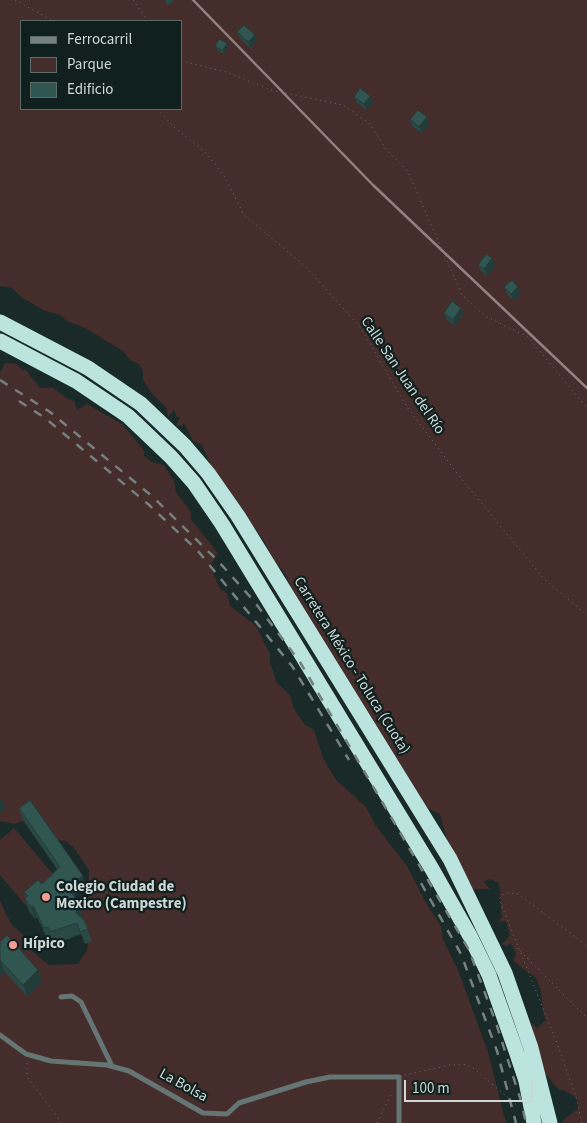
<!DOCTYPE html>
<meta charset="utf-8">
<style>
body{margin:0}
#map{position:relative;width:587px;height:1123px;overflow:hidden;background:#1a2a28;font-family:"Source Sans 3",sans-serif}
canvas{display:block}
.legend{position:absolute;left:20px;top:20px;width:162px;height:90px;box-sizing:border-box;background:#10201e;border:1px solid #5c6a68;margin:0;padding:6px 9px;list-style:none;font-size:15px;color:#cdd8d6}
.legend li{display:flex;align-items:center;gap:10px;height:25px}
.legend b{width:25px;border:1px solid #5c6a68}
.scale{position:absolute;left:404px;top:1080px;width:129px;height:22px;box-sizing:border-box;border:2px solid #cdd8d6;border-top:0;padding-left:6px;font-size:15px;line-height:18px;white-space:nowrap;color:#cdd8d6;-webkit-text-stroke:4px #10201e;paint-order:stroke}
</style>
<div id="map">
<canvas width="587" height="1123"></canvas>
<ul class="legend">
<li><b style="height:6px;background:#74817f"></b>Ferrocarril</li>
<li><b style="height:14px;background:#442d2b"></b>Parque</li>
<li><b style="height:14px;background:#315551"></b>Edificio</li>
</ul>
<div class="scale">100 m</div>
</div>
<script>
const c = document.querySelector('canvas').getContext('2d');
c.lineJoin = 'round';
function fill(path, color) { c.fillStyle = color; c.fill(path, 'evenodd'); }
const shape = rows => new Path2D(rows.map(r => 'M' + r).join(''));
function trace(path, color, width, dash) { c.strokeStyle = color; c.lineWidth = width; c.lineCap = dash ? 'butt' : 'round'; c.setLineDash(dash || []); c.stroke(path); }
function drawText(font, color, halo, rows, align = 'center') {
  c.font = font + ' "Source Sans 3",sans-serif'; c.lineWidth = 4.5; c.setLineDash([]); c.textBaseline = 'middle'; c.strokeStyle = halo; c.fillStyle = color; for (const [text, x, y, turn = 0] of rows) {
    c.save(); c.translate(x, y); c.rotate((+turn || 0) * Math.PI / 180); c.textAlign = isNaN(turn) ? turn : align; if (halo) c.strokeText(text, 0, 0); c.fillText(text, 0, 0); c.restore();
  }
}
const green = shape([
 [0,0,587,0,587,1123,563,1123,563,1120,578,1109,577,1098,563,1090,559,1090,542,1070,532,1027,532,1023,537,1028,546,1020,543,1011,541,991,536,978,513,961,516,954,511,943,506,946,502,944,510,935,506,921,498,922,502,918,499,883,490,879,484,882,490,889,469,889,451,864,447,840,440,814,425,807,359,716,350,712,283,570,274,563,264,541,253,526,238,512,216,477,202,445,193,441,184,423,182,426,176,426,180,417,177,417,174,410,168,417,166,407,152,394,143,380,143,371,139,364,130,360,123,351,85,328,69,322,60,315,43,310,21,297,12,288,0,286],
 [21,21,181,21,181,109,21,109],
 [5,363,17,364,22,370,26,370,40,388,53,388,68,399,74,401,77,410,87,404,122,424,144,450,144,456,152,462,164,465,174,481,176,492,191,512,191,519,218,553,210,566,220,589,227,593,230,606,256,626,270,654,270,663,277,683,290,695,294,709,304,724,314,730,323,758,336,780,366,807,376,826,407,866,427,905,441,926,443,939,458,970,488,1052,506,1123,0,1123,0,901,11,924,28,939,32,951,49,965,78,964,87,951,89,932,81,925,77,911,88,890,89,870,74,848,66,841,41,839,33,825,23,821,14,824,0,821,0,373],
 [14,828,58,880,26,906,0,875,0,840]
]);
const stream = shape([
 [193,0,373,185,587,388]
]);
const path = shape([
 [15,0,53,21],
 [133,0,148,21],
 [181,61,226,72,271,90,343,105,369,123,386,149,408,172,462,295,485,316,528,337,587,408],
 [157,109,174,127,207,154,224,176,244,215,306,267,360,327,407,407,460,477,545,580,587,615],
 [517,948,587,1018],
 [27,1063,27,1077,62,1123],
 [405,1075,451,1065,463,1064,473,1068,518,1106],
 [377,1123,392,1093],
 [582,1123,576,1097,557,1043,499,899,505,893,518,894,587,946]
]);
const service = shape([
 [61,997,72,996,81,1002,112,1066],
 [0,1035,26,1054,51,1061,107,1065,129,1071,203,1113,227,1114,239,1103,306,1082,330,1077,399,1077,399,1123]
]);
const motorway = shape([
 [0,322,88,368,141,404,185,446,208,473,238,516,450,859,505,973,531,1048,550,1123],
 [0,341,76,381,128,416,171,457,194,483,222,524,432,869,470,936,489,975,516,1051,526,1081,534,1123]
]);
const rail = shape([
 [0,380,50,412,153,497,219,562,253,600,300,662,469,950,496,1023,521,1101,526,1123],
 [19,401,45,418,148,504,198,551,292,666,349,760],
 [421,883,461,954,497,1051,516,1123]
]);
const wall = shape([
 [165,0,173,0,173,2,167,5],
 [237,32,257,41,250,48,240,38],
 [227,43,228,46,224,54,217,50,215,47],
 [354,97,373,102,367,110,357,103],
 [410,119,429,124,422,133,412,126],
 [478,265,495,265,487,276,481,271],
 [504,287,521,293,513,300,507,294],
 [461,308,463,314,455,326,446,319,444,313],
 [19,808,87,887,74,896,82,914,81,917,84,920,92,941,85,944,81,934,55,944,53,939,48,940,37,917,35,919,29,911,25,899,26,898,24,892,42,884,57,869,23,820],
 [0,942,38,970,42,982,27,996,5,972,0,976]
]);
const shadedWall = shape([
 [255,35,257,41,250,48,248,42],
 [227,43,228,46,224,54,223,50],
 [370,96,373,102,367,110,364,104],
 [427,117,429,124,422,133,419,127],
 [492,258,495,265,487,276,484,269],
 [518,287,521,293,513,300,511,294],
 [461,308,463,314,455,326,453,320],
 [2,798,5,808,0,813,0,800],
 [83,876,87,887,71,899,66,887],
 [77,903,82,914,81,925,76,913],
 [33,906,37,917,35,919,31,907],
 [0,960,5,972,0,976],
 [38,970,42,982,27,996,23,985]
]);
const building = shape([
 [244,25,255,35,248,42,237,32,244,25],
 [219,39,227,43,223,50,215,47,219,39],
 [360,88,370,96,364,104,354,97,360,88],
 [418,110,427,117,419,127,410,119,418,110],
 [486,254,492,258,484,269,478,265,486,254],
 [512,280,518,287,511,294,504,287,512,280],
 [452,301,461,308,453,320,444,313,452,301],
 [30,800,83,876,66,887,75,897,77,903,76,913,84,920,88,929,80,932,77,923,50,932,48,927,44,928,33,906,31,907,25,899,28,896,24,892,38,880,42,884,60,867,19,808,30,800],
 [7,935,38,970,23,985,0,960,0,942,7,935]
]);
const markers = [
 [46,897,5,"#f59c95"],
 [13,945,5,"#f59c95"]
];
const streetNames = [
 ["Calle San Juan del Río",402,376,56],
 ["Carretera México - Toluca (Cuota)",351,666,58],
 ["La Bolsa",183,1086,29]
];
const poiNames = [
 ["Colegio Ciudad de",56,888],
 ["Mexico (Campestre)",56,905],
 ["Hípico",23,945]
];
fill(green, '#442d2b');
trace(stream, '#94807e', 2.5);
trace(path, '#657371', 1, [1, 4]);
trace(service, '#657573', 5);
trace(motorway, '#bce4df', 15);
trace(rail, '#74817f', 2.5, [9, 9]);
fill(wall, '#2a4946');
fill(shadedWall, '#223c39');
fill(building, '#315551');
trace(building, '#223c39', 1);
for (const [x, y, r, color] of markers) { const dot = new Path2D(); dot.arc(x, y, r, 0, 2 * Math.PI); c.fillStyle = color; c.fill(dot); trace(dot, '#10201e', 2); }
drawText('15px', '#cdd8d6', '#10201e', streetNames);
drawText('bold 15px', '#cdd8d6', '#10201e', poiNames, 'left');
</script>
